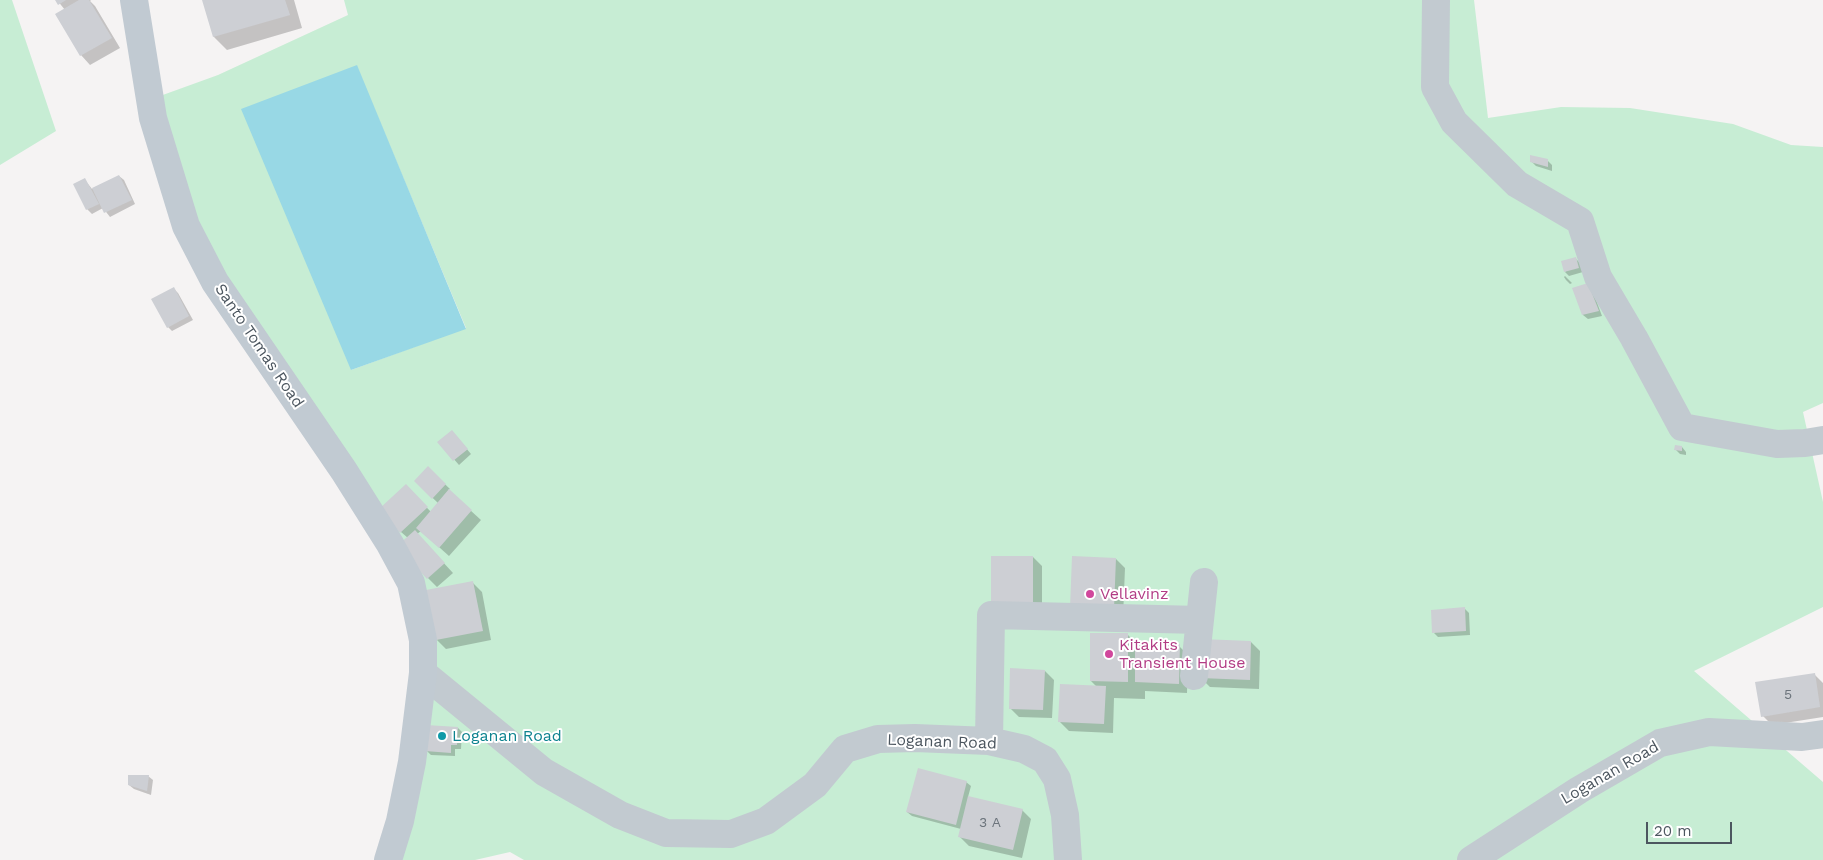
<!DOCTYPE html>
<style>
body{margin:0}
#map{position:relative;width:1823px;height:860px;overflow:hidden;background:#f5f3f3;font-family:"Work Sans",sans-serif}
canvas{display:block}
.scale{position:absolute;left:1646px;top:822px;width:86px;height:22px;box-sizing:border-box;border:2px solid #4c565f;border-top:0;padding-left:6px;font-size:15px;line-height:18px;white-space:nowrap;color:#4c565f;-webkit-text-stroke:4px #fff;paint-order:stroke}
</style>
<div id="map">
<canvas width="1823" height="860"></canvas>
<div class="scale">20 m</div>
</div>
<script>
const c = document.querySelector('canvas').getContext('2d');
c.lineJoin = 'round';
function fill(path, color) { c.fillStyle = color; c.fill(path, 'evenodd'); }
const shape = rows => new Path2D(rows.map(r => 'M' + r).join(''));
function trace(path, color, width, dash) { c.strokeStyle = color; c.lineWidth = width; c.lineCap = dash ? 'butt' : 'round'; c.setLineDash(dash || []); c.stroke(path); }
function drawText(font, color, halo, rows, align = 'center') {
  c.font = font + ' "Work Sans",sans-serif'; c.lineWidth = 4; c.setLineDash([]); c.textBaseline = 'middle'; c.strokeStyle = halo; c.fillStyle = color; for (const [text, x, y, turn = 0] of rows) {
    c.save(); c.translate(x, y); c.rotate((+turn || 0) * Math.PI / 180); c.textAlign = isNaN(turn) ? turn : align; if (halo) c.strokeText(text, 0, 0); c.fillText(text, 0, 0); c.restore();
  }
}
const green = shape([
 [0,0,12,0,56,131,0,165],
 [344,0,1474,0,1488,118,1561,107,1630,108,1733,124,1791,145,1823,147,1823,403,1803,412,1823,502,1823,607,1694,671,1823,782,1823,860,524,860,510,852,475,860,388,860,412,762,411,583,215,282,160,96,218,75,348,15],
 [356,65,466,328,351,370]
]);
const water = shape([
 [357,65,466,329,351,370,241,109]
]);
const shadow = shape([
 [57,0,91,0,90,1,95,6,120,48,90,65,81,55,65,10],
 [203,0,294,0,302,28,227,50,214,37],
 [1547,160,1552,165,1552,171,1536,166,1531,161],
 [119,176,124,180,135,204,110,217,103,208,92,214,87,209,75,185,85,180,92,189],
 [1576,259,1580,263,1583,272,1569,276,1565,272],
 [1565,276,1572,283,1570,284,1566,280,1564,277],
 [173,288,178,293,193,320,172,331,168,327],
 [1574,289,1592,289,1602,316,1588,319,1583,315],
 [456,436,471,454,459,465,439,442],
 [1682,447,1686,452,1686,455,1680,454,1676,450],
 [428,468,450,489,448,490,481,520,449,556,421,531,417,534,453,573,437,587,428,578,408,538,401,532,406,486,431,512,438,503,415,481],
 [1033,557,1042,566,1042,613,1002,612],
 [1116,559,1125,568,1123,618,1072,607],
 [472,582,482,592,491,640,446,649,437,640],
 [1465,609,1469,613,1470,635,1438,637,1434,633],
 [1127,634,1137,644,1179,646,1188,655,1187,693,1145,691,1145,699,1114,698,1113,733,1069,731,1060,722,1097,687,1091,681],
 [1251,642,1260,651,1259,689,1210,687,1201,678],
 [1045,671,1054,680,1052,718,1019,717,1010,708],
 [1814,674,1823,683,1823,717,1772,725,1763,716],
 [458,728,462,732,461,749,455,749,455,756,431,755,426,750],
 [148,776,153,780,151,795,134,789,129,785],
 [966,782,971,786,968,797,1022,810,1031,819,1022,858,969,846,959,836,961,829,912,816,907,812]
]);
const building = shape([
 [55,0,66,0,58,5],
 [79,0,89,0,112,38,80,56,55,14],
 [202,0,285,0,290,15,213,37],
 [1530,155,1548,159,1548,167,1530,162],
 [119,175,132,200,104,213,92,188],
 [85,178,99,204,86,210,73,184],
 [1576,257,1579,268,1564,272,1561,261],
 [1588,283,1599,311,1582,315,1572,288],
 [174,287,189,316,167,328,151,299],
 [452,430,468,449,453,461,437,442],
 [1675,445,1682,446,1682,451,1674,450],
 [428,466,446,484,432,499,414,481],
 [406,484,428,507,400,533,379,509],
 [449,489,472,510,439,548,416,528],
 [415,530,445,563,427,579,397,546],
 [991,556,1033,556,1033,604,991,603],
 [1072,556,1116,558,1114,609,1070,608],
 [473,581,483,631,436,640,426,590],
 [1465,607,1466,631,1432,633,1431,610],
 [1090,633,1128,633,1128,682,1090,681],
 [1201,639,1251,641,1250,680,1200,678],
 [1135,643,1180,644,1179,684,1135,682],
 [1010,668,1045,670,1043,710,1009,709],
 [1815,673,1820,707,1761,717,1755,682],
 [1060,684,1106,686,1104,724,1058,722],
 [426,725,458,727,457,745,451,745,451,753,425,751],
 [918,768,967,781,956,825,906,812],
 [128,775,149,775,147,791,128,785],
 [968,796,1023,809,1013,850,958,837]
]);
const street = shape([
 [1436,0,1435,87,1454,122,1517,184,1580,221,1598,277,1634,338,1682,427,1777,444,1805,443,1823,440],
 [423,673,544,772,620,815,666,833,731,834,766,821,815,785,845,749,878,739,915,738,989,741,1024,749,1045,760,1057,779,1065,815,1068,860],
 [1194,676,1204,582],
 [989,741,991,615,1200,620],
 [1471,860,1579,790,1660,743,1709,732,1802,737,1823,734]
]);
const secondary = shape([
 [134,0,153,118,186,226,215,282,344,471,390,544,411,583,423,640,423,673,412,762,400,821,388,860]
]);
const markers = [
 [1090,594,5,"#d1479c"],
 [1109,654,5,"#d1479c"],
 [442,736,5,"#0f9aa8"]
];
const numberNames = [
 ["5",1788,695],
 ["3 A",990,823]
];
const streetNames = [
 ["Santo Tomas Road",259,346,56],
 ["Loganan Road",942,742,2],
 ["Loganan Road",1610,773,-30]
];
const hotelNames = [
 ["Vellavinz",1100,594],
 ["Kitakits",1119,645],
 ["Transient House",1119,663]
];
const cultureNames = [
 ["Loganan Road",452,736]
];
fill(green, '#c7edd4');
fill(water, '#98d8e5');
fill(shadow, '#0003');
fill(building, '#cdcfd4');
trace(street, '#c2cad0', 28);
trace(secondary, '#c1cad2', 28);
for (const [x, y, r, color] of markers) { const dot = new Path2D(); dot.arc(x, y, r, 0, 2 * Math.PI); c.fillStyle = color; c.fill(dot); trace(dot, '#fff', 2); }
drawText('14px', '#6c747c', null, numberNames);
drawText('16px', '#4c565f', '#fff', streetNames);
drawText('16px', '#b23c85', '#fff', hotelNames, 'left');
drawText('16px', '#0d838f', '#fff', cultureNames, 'left');
</script>
